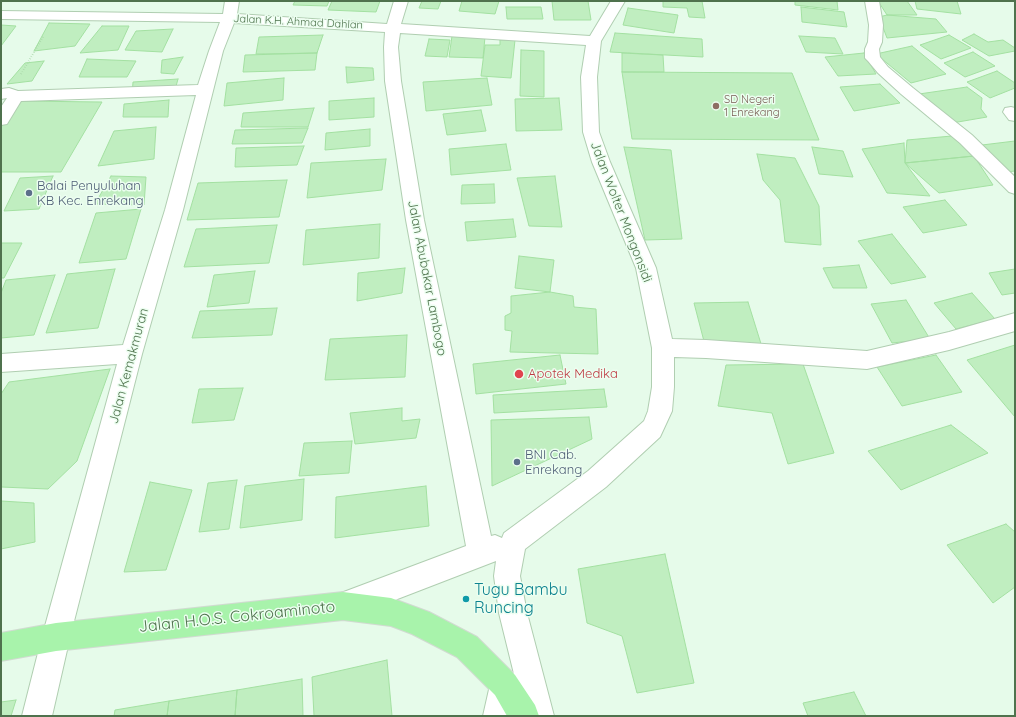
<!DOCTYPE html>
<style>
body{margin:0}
#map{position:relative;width:1016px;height:717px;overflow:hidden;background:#e6fbea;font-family:Quicksand,sans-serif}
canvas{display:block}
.frame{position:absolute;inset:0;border:2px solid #4f724d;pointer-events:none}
</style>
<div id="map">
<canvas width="1016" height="717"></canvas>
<div class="frame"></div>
</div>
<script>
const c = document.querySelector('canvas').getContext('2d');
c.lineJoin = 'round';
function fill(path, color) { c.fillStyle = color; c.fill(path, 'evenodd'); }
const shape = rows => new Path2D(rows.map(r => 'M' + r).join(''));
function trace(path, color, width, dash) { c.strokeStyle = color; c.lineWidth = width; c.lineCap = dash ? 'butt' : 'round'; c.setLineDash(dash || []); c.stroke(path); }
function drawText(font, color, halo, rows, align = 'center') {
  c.font = font + ' Quicksand,sans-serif'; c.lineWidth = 3; c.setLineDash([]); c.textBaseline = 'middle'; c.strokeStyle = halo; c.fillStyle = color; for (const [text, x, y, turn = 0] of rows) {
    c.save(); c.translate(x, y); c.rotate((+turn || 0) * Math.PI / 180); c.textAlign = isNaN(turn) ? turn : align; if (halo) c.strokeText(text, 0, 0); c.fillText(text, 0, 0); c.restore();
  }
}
const building = shape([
 [295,1,329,1,327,6,293,5,295,1],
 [332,1,380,1,376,12,328,10,332,1],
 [422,1,441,1,438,9,419,8,422,1],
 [462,1,499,1,495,14,459,11,462,1],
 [552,1,588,1,591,20,554,20,552,1],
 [663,1,702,1,705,18,689,17,687,8,663,7,663,1],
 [795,1,837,1,838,10,795,5,795,1],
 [878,1,907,1,917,15,887,15,878,1],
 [915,1,957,1,961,14,917,9,915,1],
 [506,7,541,7,543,19,507,19,506,7],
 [801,7,844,12,847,27,802,22,801,7],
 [628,8,678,15,674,33,623,25,628,8],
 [887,15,936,19,947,32,887,38,879,17,887,15],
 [49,23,90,24,75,46,34,51,49,23],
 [1,25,16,26,1,46,1,25],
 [102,26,129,26,118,50,80,53,102,26],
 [173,29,162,52,125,50,136,31,173,29],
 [615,33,702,39,703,57,610,52,615,33],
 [974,34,988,42,1003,40,1015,48,1015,51,989,56,962,40,974,34],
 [323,35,317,53,256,54,259,37,323,35],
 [949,35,971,48,941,59,920,45,949,35],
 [452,36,485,37,483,58,449,57,452,36],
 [799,36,835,38,843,54,806,52,799,36],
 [429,39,450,40,447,57,425,56,429,39],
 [500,40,515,40,511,78,481,76,485,45,500,45,500,40],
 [912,46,946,74,911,83,876,54,912,46],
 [521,50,544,51,544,97,520,96,521,50],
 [973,52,995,66,965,77,944,63,973,52],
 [317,53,315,70,243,72,245,55,317,53],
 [622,53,663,55,664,72,622,72,622,53],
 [864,53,876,74,838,76,825,57,864,53],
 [183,57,174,74,161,73,162,60,183,57],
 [87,59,136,61,127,77,79,77,87,59],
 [44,61,32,81,7,84,25,63,44,61],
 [346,67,373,68,374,80,347,83,346,67],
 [997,71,1015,83,1015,88,990,98,967,82,997,71],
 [622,72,792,73,819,140,632,139,622,72],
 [284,78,283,100,224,106,227,83,284,78],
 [487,78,492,105,426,111,423,82,487,78],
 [178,79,175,90,132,95,133,82,178,79],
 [880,84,900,103,854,111,840,87,880,84],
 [967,87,982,98,981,109,987,117,952,123,919,94,967,87],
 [374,98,374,117,329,120,329,101,374,98],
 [559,98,562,130,516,131,515,99,559,98],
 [169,100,168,117,123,117,124,104,169,100],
 [19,101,102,102,61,172,1,172,1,127,19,101],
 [314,108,308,127,241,127,243,113,314,108],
 [481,110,486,131,447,135,443,114,481,110],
 [156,127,154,159,98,166,114,131,156,127],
 [308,128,302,143,232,144,235,130,308,128],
 [370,129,370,146,325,150,326,133,370,129],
 [952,136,974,156,905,163,907,140,952,136],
 [1015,141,1015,171,1006,172,982,145,1015,141],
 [904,143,905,163,930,196,887,193,862,149,904,143],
 [506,144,511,170,451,175,449,149,506,144],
 [304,146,297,165,235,167,236,148,304,146],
 [624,147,671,150,682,239,645,240,624,147],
 [812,147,843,151,853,177,819,174,812,147],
 [757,154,795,158,819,206,821,245,785,242,780,200,763,180,757,154],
 [974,156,993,185,939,193,905,163,974,156],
 [386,159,382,190,307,198,311,163,386,159],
 [53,176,39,209,4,211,20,178,53,176],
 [111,176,146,177,144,205,95,204,111,176],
 [555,176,562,227,529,226,517,178,555,176],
 [287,180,279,217,187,220,198,183,287,180],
 [494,184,495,203,461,204,462,185,494,184],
 [945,200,967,225,923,233,903,207,945,200],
 [141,209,126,259,79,263,96,213,141,209],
 [513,219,516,237,467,241,465,222,513,219],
 [380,224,379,258,303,265,306,230,380,224],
 [277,225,269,263,184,267,196,229,277,225],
 [892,234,926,277,891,284,858,241,892,234],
 [1,243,22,243,4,278,1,278,1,243],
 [519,256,554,260,550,292,515,288,519,256],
 [859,265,867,288,833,288,823,268,859,265],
 [405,268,402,293,357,301,358,273,405,268],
 [115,269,98,328,46,333,67,274,115,269],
 [1015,269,1015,293,1002,295,989,273,1015,269],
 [255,271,249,303,207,307,214,275,255,271],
 [55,275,34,335,1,338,1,293,6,280,55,275],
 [550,292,573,296,574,307,596,309,598,354,510,352,512,331,505,330,505,316,511,313,511,296,550,292],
 [972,293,995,319,956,329,934,303,972,293],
 [906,300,930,339,892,343,871,304,906,300],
 [748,302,762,347,706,349,694,303,748,302],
 [277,308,272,335,192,338,200,311,277,308],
 [407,335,405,377,325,380,330,339,407,335],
 [1015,345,1015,417,967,360,1015,345],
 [560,355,566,384,476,394,473,364,560,355],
 [936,355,962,392,902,406,877,367,936,355],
 [803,364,834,453,788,464,772,413,718,406,726,365,803,364],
 [110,369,77,461,48,489,1,487,1,394,9,382,110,369],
 [243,388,234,420,192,423,199,389,243,388],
 [604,389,607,407,494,413,493,395,604,389],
 [402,408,402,421,420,419,416,438,355,444,350,413,402,408],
 [589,417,592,439,492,486,491,420,589,417],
 [951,425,988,453,901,490,868,451,951,425],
 [352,441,349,473,299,476,304,443,352,441],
 [304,479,302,520,240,528,245,486,304,479],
 [237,480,229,529,199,532,208,483,237,480],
 [150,482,192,490,166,570,124,572,150,482],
 [426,486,429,526,335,538,336,497,426,486],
 [1,501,34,503,35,542,1,549,1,501],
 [1006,524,1015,532,1015,587,993,603,947,545,1006,524],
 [665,554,694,683,637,693,622,636,587,623,578,569,665,554],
 [387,660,392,716,314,716,312,677,387,660],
 [302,679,303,716,235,716,237,690,302,679],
 [237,690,235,716,167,716,169,701,237,690],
 [854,692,866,716,808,716,803,703,854,692],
 [16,700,11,716,1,716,1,702,16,700],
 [169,701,167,716,114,716,115,710,169,701]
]);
const path = shape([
 [21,74,43,37]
]);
const minor = shape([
 [225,1,239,1,237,14,387,24,394,1,408,1,401,24,590,36,611,1,625,1,601,41,597,77,599,132,610,162,656,268,672,339,706,340,867,351,949,332,1015,313,1015,331,949,350,867,369,706,358,674,357,674,387,672,411,660,437,606,487,525,549,520,576,527,613,554,716,524,716,518,692,513,716,483,716,490,685,495,675,505,670,514,674,499,613,494,576,496,561,343,620,333,616,329,606,333,596,466,546,406,220,385,81,384,47,385,32,234,23,223,51,183,210,142,354,70,637,52,716,22,716,42,637,117,364,1,372,1,354,123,345,165,210,196,95,21,101,7,124,1,125,1,107,7,98,1,99,1,89,9,88,18,91,198,85,209,51,220,22,1,19,1,11,223,14,225,1],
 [400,33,586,45,581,77,583,132,592,162,636,268,652,348,652,387,648,411,644,421,588,471,504,533,502,538,495,535,491,536,424,220,401,81,398,47,400,33],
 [865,1,879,1,883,25,882,42,879,49,880,57,888,67,913,88,972,135,1015,177,1015,194,1009,192,960,143,901,94,878,73,868,61,865,58,865,49,868,42,869,25,865,1],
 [1011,107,1015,108,1015,121,1009,120,1003,112,1005,108,1011,107]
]);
const trunk = shape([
 [343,592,391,598,429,612,477,637,515,675,535,705,539,716,507,716,495,695,457,657,412,634,391,626,343,620,56,651,1,661,1,633,56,623,343,592]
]);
const markers = [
 [716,106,4,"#8d6e63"],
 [29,193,4,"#5c6f8a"],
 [519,374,5,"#e0444e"],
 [517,462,4,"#5c6f8a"],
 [466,599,4,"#0f9aa8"]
];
const farStreetnames = [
 ["Jalan K.H. Ahmad Dahlan",298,22,3]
];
const farEducationnames = [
 ["SD Negeri",724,100],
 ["1 Enrekang",724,113]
];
const serviceNames = [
 ["Balai Penyuluhan",37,186],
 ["KB Kec. Enrekang",37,201],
 ["BNI Cab.",525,455],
 ["Enrekang",525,470]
];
const streetNames = [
 ["Jalan Wolter Mongonsidi",621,212,69],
 ["Jalan Abubakar Lambogo",427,278,79],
 ["Jalan Kemakmuran",129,366,-75]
];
const healthNames = [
 ["Apotek Medika",528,374]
];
const nearCulturenames = [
 ["Tugu Bambu",474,590],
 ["Runcing",474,608]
];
const nearStreetnames = [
 ["Jalan H.O.S. Cokroaminoto",237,617,-6]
];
fill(building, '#c0eec0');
trace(building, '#a3e0a1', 1);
trace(minor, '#b0ceb1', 2);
trace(trunk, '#d1dad1', 2);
trace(path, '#a4d3a3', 2, [0.5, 2]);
fill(minor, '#fff');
fill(trunk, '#a8f3ab');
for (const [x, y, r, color] of markers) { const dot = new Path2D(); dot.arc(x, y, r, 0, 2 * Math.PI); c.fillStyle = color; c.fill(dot); trace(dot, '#ecfef0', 1.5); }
drawText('11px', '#4f724d', '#ecfef0', farStreetnames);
drawText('11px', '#785e54', '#ecfef0', farEducationnames, 'left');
drawText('13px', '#4e5e75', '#ecfef0', serviceNames, 'left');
drawText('13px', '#4f724d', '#ecfef0', streetNames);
drawText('13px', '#be3a42', '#ecfef0', healthNames, 'left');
drawText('16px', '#0d838f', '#ecfef0', nearCulturenames, 'left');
drawText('16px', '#4f724d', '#ecfef0', nearStreetnames);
</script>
